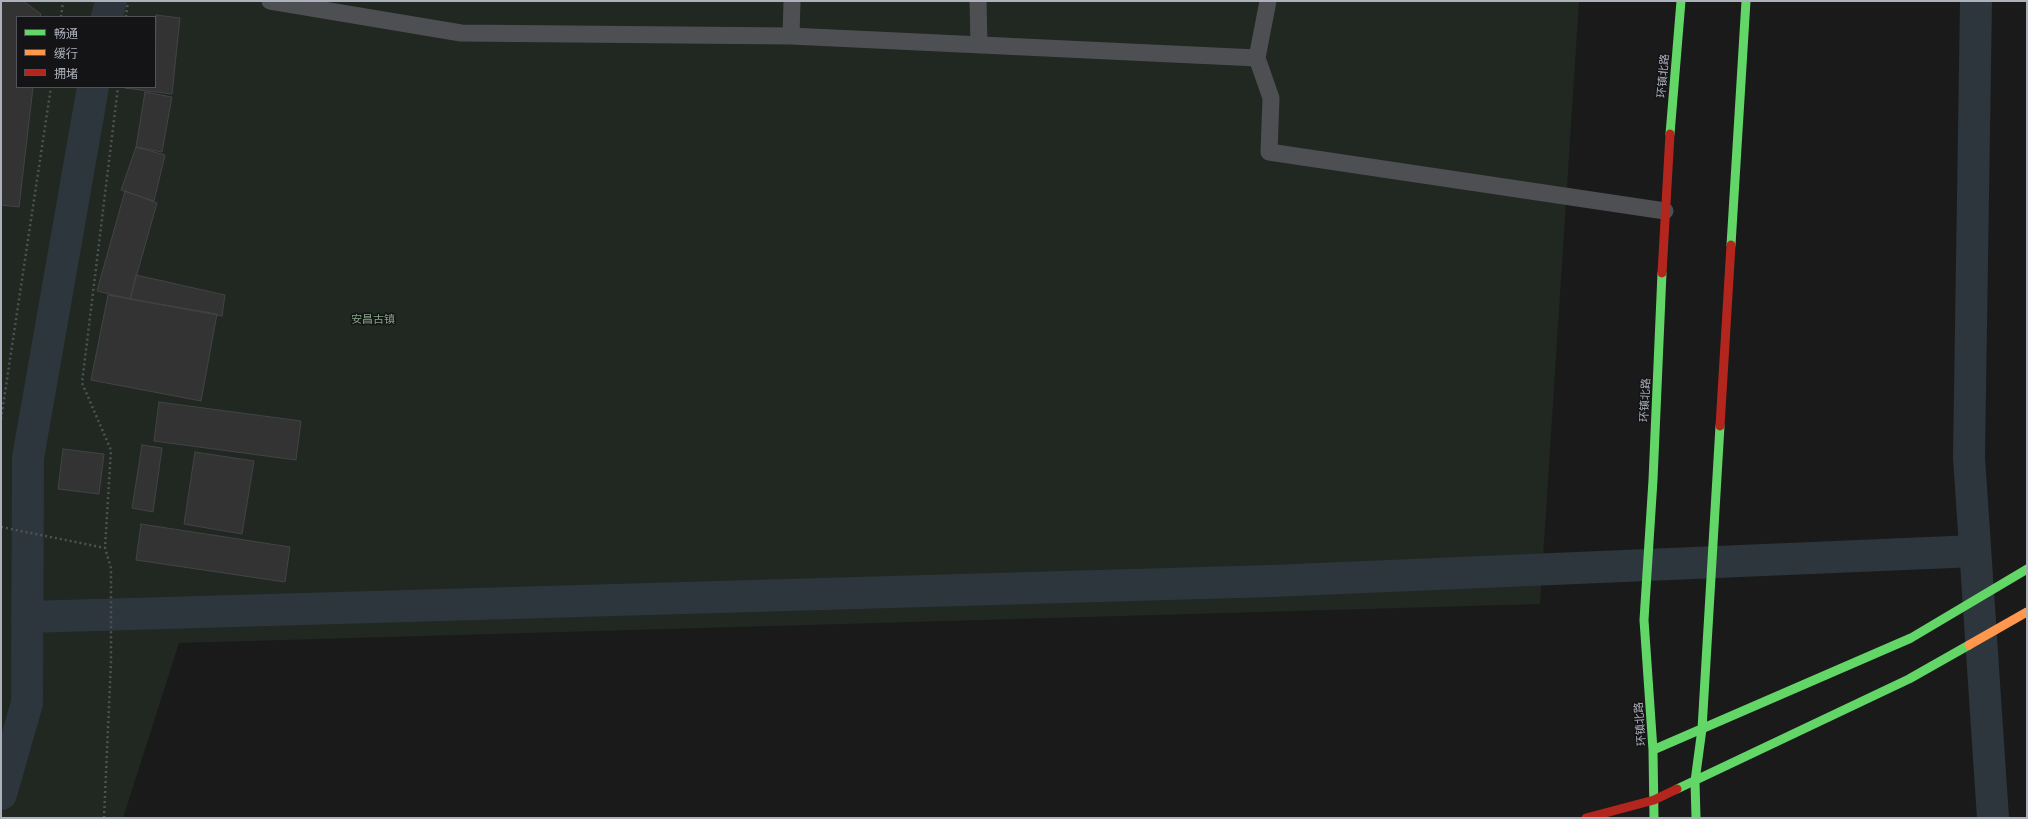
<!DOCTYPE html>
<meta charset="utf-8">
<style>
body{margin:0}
#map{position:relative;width:2028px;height:819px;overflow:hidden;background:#1a1a1a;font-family:Commissioner,"Noto Sans SC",sans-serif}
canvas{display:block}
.frame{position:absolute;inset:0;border:2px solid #acb1bb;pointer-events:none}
.legend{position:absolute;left:16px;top:16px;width:140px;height:72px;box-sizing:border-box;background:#141416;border:1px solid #515358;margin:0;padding:5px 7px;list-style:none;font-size:12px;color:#acb1bb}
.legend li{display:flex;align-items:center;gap:8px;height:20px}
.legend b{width:20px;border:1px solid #515358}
</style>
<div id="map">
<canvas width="2028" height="819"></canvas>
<div class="frame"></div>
<ul class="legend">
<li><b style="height:5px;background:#63d668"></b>畅通</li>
<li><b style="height:5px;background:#ff974d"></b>缓行</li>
<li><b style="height:5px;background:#b3261e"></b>拥堵</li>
</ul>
</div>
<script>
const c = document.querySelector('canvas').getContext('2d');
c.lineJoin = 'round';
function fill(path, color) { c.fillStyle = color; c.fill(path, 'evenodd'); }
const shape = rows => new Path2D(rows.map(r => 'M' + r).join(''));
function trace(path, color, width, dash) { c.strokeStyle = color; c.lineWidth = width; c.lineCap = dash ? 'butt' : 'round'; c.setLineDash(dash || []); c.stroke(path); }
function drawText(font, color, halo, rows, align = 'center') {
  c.font = font + ' Commissioner,"Noto Sans SC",sans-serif'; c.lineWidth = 3; c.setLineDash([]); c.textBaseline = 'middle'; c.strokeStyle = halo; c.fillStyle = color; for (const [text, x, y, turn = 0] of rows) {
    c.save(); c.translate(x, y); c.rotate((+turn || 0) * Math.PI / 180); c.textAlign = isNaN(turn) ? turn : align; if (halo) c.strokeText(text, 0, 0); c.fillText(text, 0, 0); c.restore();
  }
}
const green = shape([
 [1,1,1579,1,1540,604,179,643,123,818,1,818],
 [17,17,155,17,155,87,17,87]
]);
const canal = shape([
 [1976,1,1969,457,1993,818],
 [107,17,111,1],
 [27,617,1272,581,1975,551],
 [1,794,27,703,28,458,93,87]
]);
const building = shape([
 [1,1,23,1,41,14,40,17,17,17,17,87,33,87,19,207,1,205,1,1],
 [156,15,180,18,172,94,125,88,155,87,156,15],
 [145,92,172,97,162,152,136,147,145,92],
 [136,147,165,155,154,201,121,190,136,147],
 [125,191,157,203,130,299,97,291,125,191],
 [136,275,225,295,222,316,130,299,136,275],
 [108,295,217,314,201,401,91,380,108,295],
 [159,402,301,421,296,460,154,441,159,402],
 [142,445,162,448,153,512,132,508,142,445],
 [63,449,104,454,99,494,58,489,63,449],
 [195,452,254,461,242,534,184,524,195,452],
 [141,524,290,547,285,582,136,560,141,524]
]);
const path = shape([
 [61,17,63,1],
 [126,17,128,1],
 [1,419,51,87],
 [1,527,105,548],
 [104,818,111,662,111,568,105,548,111,450,82,383,118,87]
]);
const lane = shape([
 [270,1,461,33,791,36,1257,58,1271,98,1269,152,1665,211],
 [978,1,979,45],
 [791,36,792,1],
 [1257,58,1268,1]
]);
const fast = shape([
 [1670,134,1681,1],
 [1731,245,1746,1],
 [1653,750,1911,638,2027,569],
 [1677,789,1909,679,1969,645],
 [1654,818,1653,750,1644,620,1653,480,1662,273],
 [1696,818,1695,781,1702,729,1720,426]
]);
const slow = shape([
 [1969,645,2027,612]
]);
const jam = shape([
 [1662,273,1670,134],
 [1720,426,1731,245],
 [1586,818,1654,800,1677,789]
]);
const streetNames = [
 ["环镇北路",1663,76,-85],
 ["环镇北路",1645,400,-87],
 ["环镇北路",1640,724,-94]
];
const parkNames = [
 ["安昌古镇",373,319]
];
fill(green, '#202821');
trace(canal, '#2d363c', 32);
fill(building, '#333334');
trace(building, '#424346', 1);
trace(path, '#505155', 2.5, [2, 3]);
trace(lane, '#4e4f53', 17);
trace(fast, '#63d668', 9);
trace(slow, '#ff974d', 9);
trace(jam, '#b3261e', 9);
drawText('11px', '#acb1bb', '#141416', streetNames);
drawText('11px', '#84a585', '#141416', parkNames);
</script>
